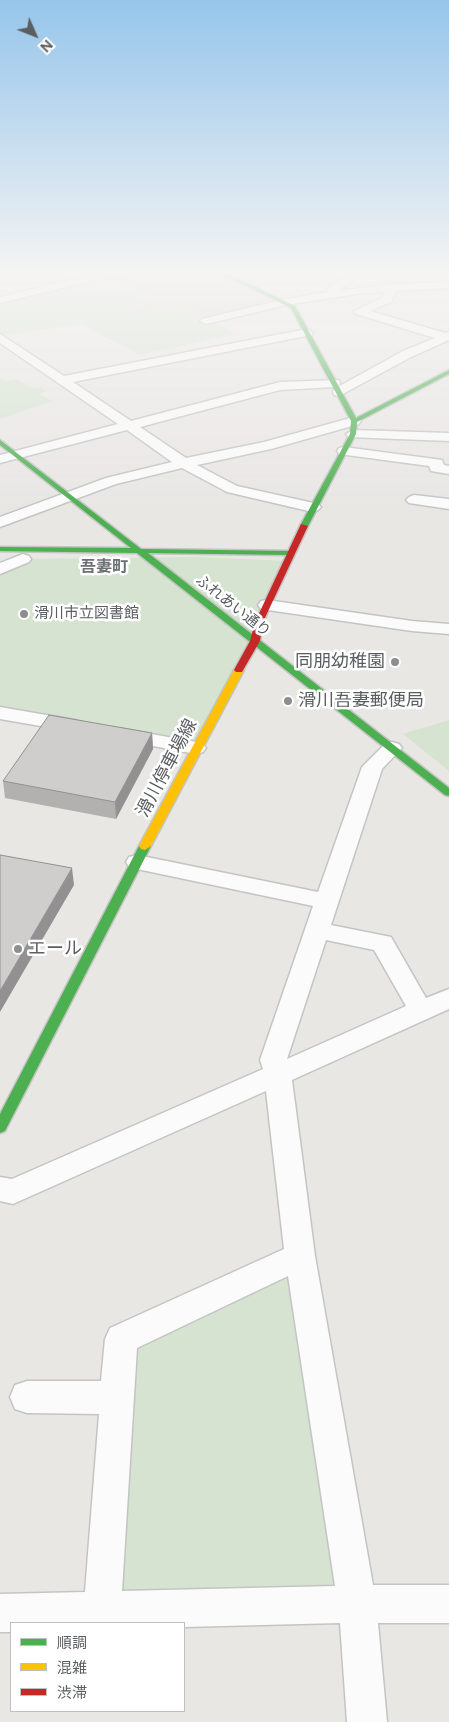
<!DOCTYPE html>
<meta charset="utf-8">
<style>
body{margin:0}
#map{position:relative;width:449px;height:1722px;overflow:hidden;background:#e9e7e4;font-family:Figtree,"Noto Sans JP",sans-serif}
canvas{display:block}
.legend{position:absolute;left:10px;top:1622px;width:175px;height:90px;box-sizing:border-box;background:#fff;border:1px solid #bdbfc0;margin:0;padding:6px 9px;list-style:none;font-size:15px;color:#5a5e61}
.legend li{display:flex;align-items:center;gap:10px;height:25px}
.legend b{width:25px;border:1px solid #bdbfc0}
.north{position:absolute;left:10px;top:10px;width:50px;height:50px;-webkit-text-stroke:4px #fff;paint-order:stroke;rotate:134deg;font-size:14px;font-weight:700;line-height:20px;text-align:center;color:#5a5e61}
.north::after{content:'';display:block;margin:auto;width:18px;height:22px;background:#5a5e61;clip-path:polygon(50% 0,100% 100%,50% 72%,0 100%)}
</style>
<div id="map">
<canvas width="449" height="1722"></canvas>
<ul class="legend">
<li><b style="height:6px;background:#4caf50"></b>順調</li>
<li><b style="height:6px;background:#ffc107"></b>混雑</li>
<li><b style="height:6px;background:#c62828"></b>渋滞</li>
</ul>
<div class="north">N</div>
</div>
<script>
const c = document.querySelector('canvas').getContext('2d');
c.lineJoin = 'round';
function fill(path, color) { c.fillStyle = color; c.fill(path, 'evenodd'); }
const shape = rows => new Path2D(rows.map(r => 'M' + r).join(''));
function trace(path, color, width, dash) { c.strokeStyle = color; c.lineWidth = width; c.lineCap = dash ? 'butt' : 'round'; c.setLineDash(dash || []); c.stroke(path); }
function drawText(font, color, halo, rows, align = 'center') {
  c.font = font + ' Figtree,"Noto Sans JP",sans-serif'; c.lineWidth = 5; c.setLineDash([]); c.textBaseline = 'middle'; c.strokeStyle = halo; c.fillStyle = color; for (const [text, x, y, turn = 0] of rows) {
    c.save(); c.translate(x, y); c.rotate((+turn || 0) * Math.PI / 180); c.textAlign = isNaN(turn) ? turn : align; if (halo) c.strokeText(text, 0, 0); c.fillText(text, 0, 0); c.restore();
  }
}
const education = shape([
 [126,272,211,272,279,303,209,318,185,306,42,330,0,335,0,303]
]);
const green = shape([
 [113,277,152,295,135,299,142,304,139,305,139,314,185,305,236,334,138,355,118,342,107,339,83,324,0,335,0,304],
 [0,379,6,381,16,379,33,388,41,387,46,391,40,394,52,401,0,419],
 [196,557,287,561,196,748,0,713,0,569,23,559],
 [449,720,449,771,403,734],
 [300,1256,357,1604,110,1611,123,1345]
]);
const street = shape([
 [103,272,122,272,121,274,0,303,0,297,103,272],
 [236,272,252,272,231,280,226,277,236,272],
 [352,272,364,272,339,291,392,284,449,282,449,288,396,291,391,302,370,311,445,333,449,332,449,340,411,357,339,396,334,395,333,392,334,389,403,351,435,338,356,314,354,312,356,310,382,298,385,292,363,293,286,305,206,324,200,321,202,319,286,299,328,292,327,290,328,288,352,272],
 [307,329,311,331,313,333,311,335,73,382,131,421,280,382,339,380,340,383,339,386,334,387,280,390,140,427,186,458,264,442,354,417,359,418,361,421,359,424,271,449,197,465,237,486,318,504,321,507,318,510,313,512,227,492,182,468,116,484,0,527,0,517,106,478,172,462,127,430,0,463,0,455,118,424,0,343,0,334,64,376,307,329],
 [353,430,449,433,449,441,348,437,346,434,353,430],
 [344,447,442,460,444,465,449,466,449,474,431,471,429,466,339,454,337,451,339,448,344,447],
 [414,495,449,499,449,509,409,503,406,500,409,497,414,495],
 [23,554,29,556,31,559,29,562,0,574,0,563,23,554],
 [267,600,412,621,449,624,449,634,412,631,261,609,258,605,261,601,267,600],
 [0,707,75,720,82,722,85,726,82,730,75,732,0,719,0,707],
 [123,729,196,742,203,744,206,748,203,752,196,754,116,739,113,735,116,731,123,729],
 [392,742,399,744,402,748,382,769,331,925,391,937,426,998,449,989,449,1009,292,1080,315,1256,373,1585,449,1585,449,1623,378,1623,387,1722,347,1722,340,1623,184,1627,184,1623,11,1623,11,1632,0,1632,0,1594,85,1592,99,1414,27,1413,15,1409,10,1397,15,1385,27,1381,101,1381,105,1339,110,1328,284,1249,266,1091,13,1204,0,1201,0,1177,12,1179,263,1069,260,1060,313,906,137,869,129,867,126,862,129,857,137,855,318,892,362,767,385,744,392,742],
 [326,940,374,950,406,1006,287,1059,326,940],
 [288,1276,335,1586,122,1591,137,1348,288,1276]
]);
const fast = shape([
 [217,272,224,272,295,306,356,418,449,370,449,374,357,422,356,434,307,528,300,526,350,434,351,421,291,308,217,272],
 [0,440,141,549,293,551,294,553,290,555,148,553,449,788,449,796,445,795,137,553,0,551,0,547,131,548,0,445,0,440],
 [145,842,151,846,5,1131,0,1133,0,1114,139,846,145,842]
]);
const slow = shape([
 [239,667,244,670,151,846,145,850,141,849,139,846,234,670,239,667]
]);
const jam = shape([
 [301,524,308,526,263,622,260,641,242,672,236,672,234,670,250,641,255,622,301,524]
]);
const wall = shape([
 [152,733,153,749,116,819,5,798,3,781]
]);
const shadedWall = shape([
 [152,733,153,749,116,819,115,802],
 [72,868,74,885,0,1012,0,991]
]);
const building = shape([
 [49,715,152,733,115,802,3,781,49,715],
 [0,855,72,868,0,991,0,855]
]);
const markers = [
 [24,614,5,"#8c8e8f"],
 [395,662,5,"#8c8e8f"],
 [288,701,5,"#8c8e8f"],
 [18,949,5,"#8c8e8f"]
];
const farStreetnames = [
 ["ふれあい通り",233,606,38]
];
const farPoinames = [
 ["滑川市立図書館",34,614]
];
const farNeighbourhoodnames = [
 ["吾妻町",104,567]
];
const poiNames = [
 ["同朋幼稚園",385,662,"right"],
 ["滑川吾妻郵便局",298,701],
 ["エール",28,949]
];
const streetNames = [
 ["滑川停車場線",167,768,-62]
];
fill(education, '#dcd9d4');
fill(green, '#d5e3d0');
trace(street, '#c3c4c4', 3);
trace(fast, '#c3c4c3', 3);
trace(slow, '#c3c4c3', 3);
trace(jam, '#c3c4c3', 3);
fill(street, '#fcfbfb');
fill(fast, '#4caf50');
fill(slow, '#ffc107');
fill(jam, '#c62828');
fill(wall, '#b3b1b0');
fill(shadedWall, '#929090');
fill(building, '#d0cecd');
trace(building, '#929090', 1);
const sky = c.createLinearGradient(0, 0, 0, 513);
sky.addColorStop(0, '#96c5eb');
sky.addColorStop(0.53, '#f5f4f3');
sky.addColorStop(1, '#f5f4f300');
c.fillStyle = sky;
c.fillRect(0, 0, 449, 513);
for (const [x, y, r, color] of markers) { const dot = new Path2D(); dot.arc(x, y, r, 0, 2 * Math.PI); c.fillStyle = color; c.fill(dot); trace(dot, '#fff', 2); }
drawText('15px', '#5a5e61', '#fff', farStreetnames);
drawText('15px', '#5a5e61', '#fff', farPoinames, 'left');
drawText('bold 16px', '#6b7073', '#fff', farNeighbourhoodnames);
drawText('18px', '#5a5e61', '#fff', poiNames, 'left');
drawText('18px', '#5a5e61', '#fff', streetNames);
</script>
